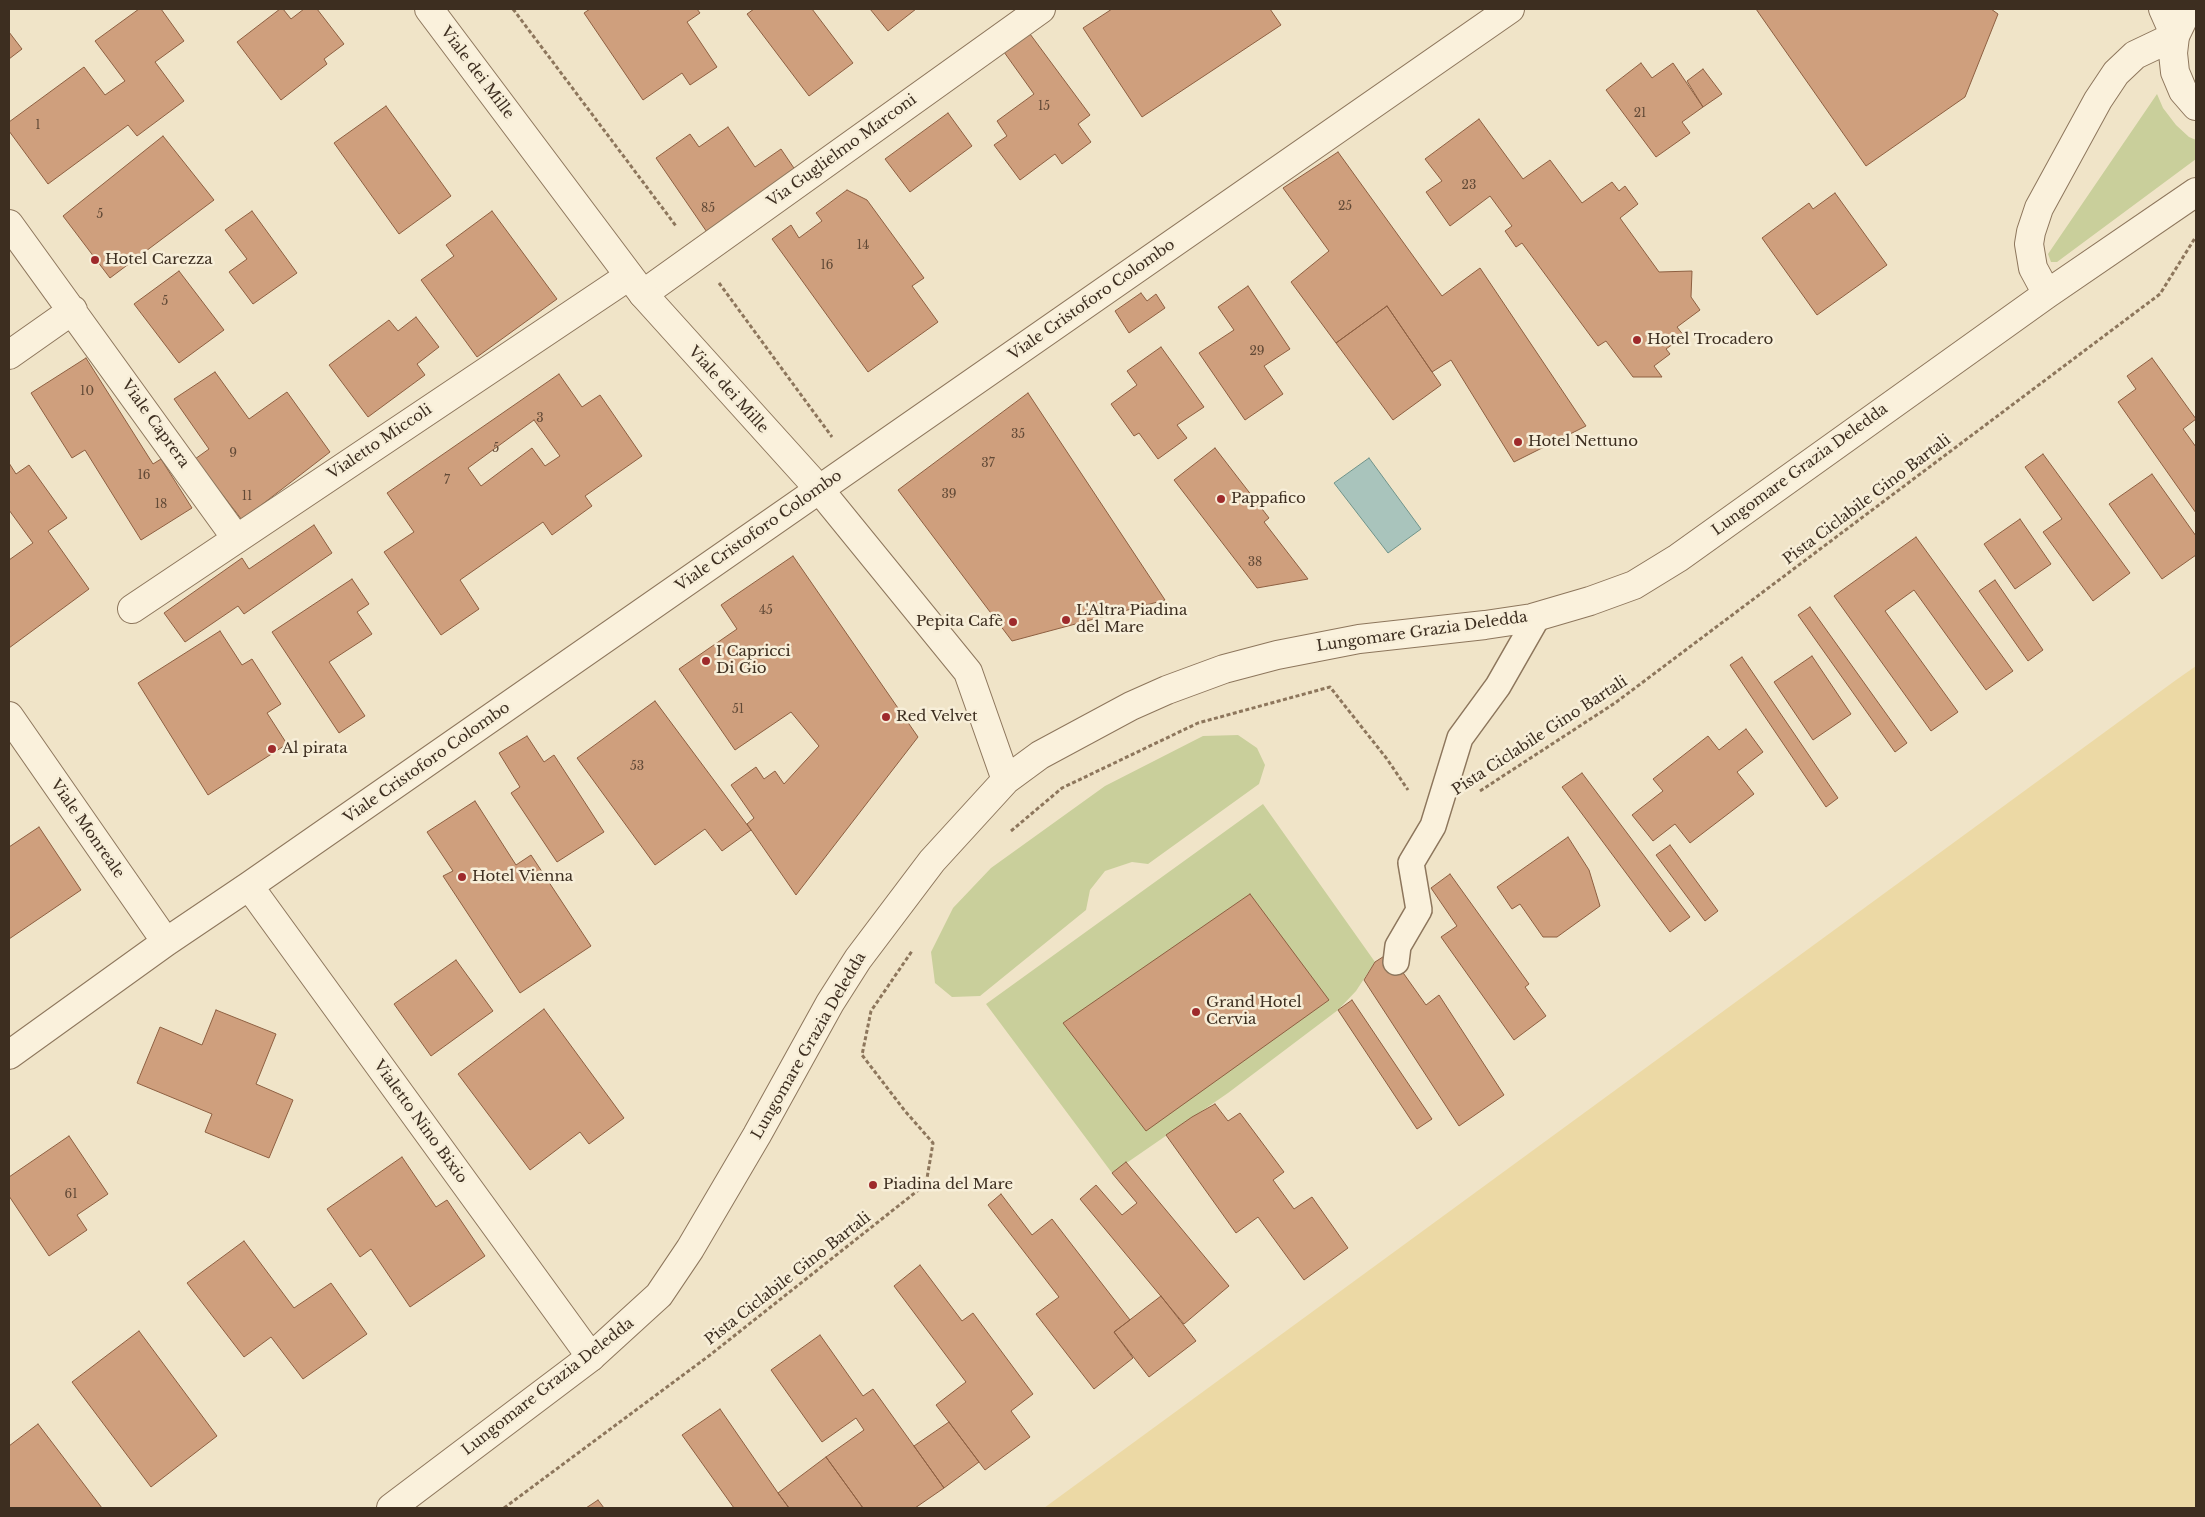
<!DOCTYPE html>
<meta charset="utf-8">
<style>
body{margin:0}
#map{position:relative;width:2205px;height:1517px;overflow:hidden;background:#f0e4c8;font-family:"Libre Baskerville",serif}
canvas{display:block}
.frame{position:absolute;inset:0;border:10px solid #3d2e20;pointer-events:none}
</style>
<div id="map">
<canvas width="2205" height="1517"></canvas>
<div class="frame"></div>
</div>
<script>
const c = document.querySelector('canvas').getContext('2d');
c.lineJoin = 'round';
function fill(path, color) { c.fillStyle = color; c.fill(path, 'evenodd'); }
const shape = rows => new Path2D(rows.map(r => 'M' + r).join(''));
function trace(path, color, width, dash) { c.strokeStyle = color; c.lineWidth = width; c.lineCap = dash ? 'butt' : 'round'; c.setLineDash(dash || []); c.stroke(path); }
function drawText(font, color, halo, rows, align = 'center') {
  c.font = font + ' "Libre Baskerville",serif'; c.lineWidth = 5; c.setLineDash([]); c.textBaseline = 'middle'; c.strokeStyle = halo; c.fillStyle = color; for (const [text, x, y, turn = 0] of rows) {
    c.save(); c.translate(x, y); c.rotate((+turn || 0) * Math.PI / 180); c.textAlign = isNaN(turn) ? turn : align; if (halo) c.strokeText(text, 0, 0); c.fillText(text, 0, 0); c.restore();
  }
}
const green = shape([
 [2157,94,2163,108,2176,125,2189,137,2196,140,2196,159,2057,262,2051,262,2048,254],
 [1238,735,1257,748,1265,765,1259,784,1148,864,1132,862,1105,871,1090,890,1086,910,980,996,952,997,935,983,931,952,953,908,991,868,1105,786,1203,736],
 [1263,804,1375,962,1356,991,1338,1010,1228,1093,1112,1173,986,1004]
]);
const sand = shape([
 [2196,666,2196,1508,1044,1508,2176,680]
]);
const water = shape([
 [1369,458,1421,529,1388,553,1334,483,1369,458]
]);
const building = shape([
 [139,9,161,9,184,41,155,62,184,101,137,136,128,125,48,184,9,131,9,122,84,67,105,95,125,81,95,41,139,9],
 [280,9,283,9,291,19,304,9,317,9,344,44,324,59,327,64,281,100,237,42,280,9],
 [590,9,697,9,700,13,687,22,717,67,690,85,682,73,643,100,584,13,590,9],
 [754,9,812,9,853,63,809,96,747,14,754,9],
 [870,9,916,9,888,31,870,9],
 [1112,9,1270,9,1281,25,1142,117,1083,28,1112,9],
 [1756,9,1991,9,1998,14,1965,97,1866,166,1756,9],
 [9,32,22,49,9,59,9,32],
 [1030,34,1090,115,1078,124,1091,142,1062,164,1055,154,1020,180,994,145,1007,136,997,121,1034,94,1004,52,1030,34],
 [1641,63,1652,78,1673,63,1703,107,1682,122,1690,133,1656,157,1606,90,1641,63],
 [1703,69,1722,94,1703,107,1687,81,1703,69],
 [386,106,451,196,399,234,334,143,386,106],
 [948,113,972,146,910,192,885,159,948,113],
 [1479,119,1523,179,1550,160,1582,203,1612,182,1619,191,1625,186,1638,204,1620,218,1659,272,1692,271,1691,297,1700,310,1677,327,1684,336,1666,349,1670,354,1654,366,1662,377,1633,377,1606,341,1598,346,1522,243,1516,247,1505,231,1512,226,1490,196,1450,226,1426,192,1442,181,1425,159,1479,119],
 [728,127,755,167,781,149,800,177,711,238,656,158,690,134,699,147,728,127],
 [163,136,214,200,110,278,63,216,163,136],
 [1338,152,1442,296,1480,268,1586,426,1514,462,1451,360,1432,372,1387,306,1336,343,1291,282,1329,251,1283,188,1338,152],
 [847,190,867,200,924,278,912,286,938,322,868,372,772,239,791,225,799,238,822,221,816,213,847,190],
 [1835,193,1887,265,1817,315,1762,238,1809,203,1813,209,1835,193],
 [252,211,297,273,253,304,229,272,247,259,225,230,252,211],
 [492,211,557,299,477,357,421,280,454,256,446,245,492,211],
 [179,271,224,330,179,363,134,304,179,271],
 [1248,286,1290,349,1264,366,1283,394,1245,420,1199,353,1234,330,1218,307,1248,286],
 [1141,293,1147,301,1156,294,1165,308,1129,333,1115,311,1141,293],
 [1387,306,1441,385,1393,420,1336,343,1387,306],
 [416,317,439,347,417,364,425,375,368,417,329,365,389,320,398,331,416,317],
 [1161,347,1204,407,1177,425,1187,438,1158,459,1139,433,1134,436,1111,404,1137,385,1127,371,1161,347],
 [86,358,153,464,161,459,192,508,141,540,85,450,72,458,31,393,86,358],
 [2152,358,2196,419,2183,429,2196,447,2196,513,2118,402,2136,389,2127,376,2152,358],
 [215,372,249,419,287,392,330,452,242,520,195,459,209,449,174,399,215,372],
 [559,374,582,407,600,395,642,456,585,496,592,506,552,535,543,522,460,580,479,609,441,635,384,552,414,532,387,493,559,374],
 [534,420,560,456,545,466,532,448,481,486,468,468,534,420],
 [1028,393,1165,600,1012,641,898,490,1028,393],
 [1215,448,1269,518,1264,522,1308,579,1257,588,1174,480,1215,448],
 [2043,454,2130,573,2093,601,2043,532,2062,519,2025,467,2043,454],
 [9,463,16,474,29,465,67,518,48,531,89,589,9,648,9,560,33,543,9,510,9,463],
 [2152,474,2196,536,2196,555,2162,579,2109,504,2152,474],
 [2020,519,2051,564,2015,589,1984,544,2020,519],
 [314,525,332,553,244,614,238,606,185,642,164,613,242,558,249,569,314,525],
 [1916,537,2013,671,1986,690,1914,590,1885,611,1958,712,1931,731,1834,596,1916,537],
 [793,556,918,737,796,895,747,824,754,818,731,785,756,767,764,779,775,771,784,784,819,746,791,712,735,750,679,669,737,629,721,605,793,556],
 [352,579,369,604,357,612,372,634,329,662,365,716,339,733,272,632,352,579],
 [1995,580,2043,650,2028,661,1979,591,1995,580],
 [1810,607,1907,743,1895,752,1798,615,1810,607],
 [220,631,242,665,252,659,281,704,267,713,287,744,208,795,138,683,220,631],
 [1812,656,1851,714,1813,740,1774,682,1812,656],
 [1742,657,1838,798,1826,807,1730,665,1742,657],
 [655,701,751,830,722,851,705,829,655,865,577,758,655,701],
 [1746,729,1763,752,1737,772,1754,794,1690,843,1675,824,1653,841,1632,815,1663,791,1653,779,1708,736,1719,750,1746,729],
 [527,736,544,762,554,755,604,832,557,862,511,793,520,787,499,753,527,736],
 [1582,773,1690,917,1670,932,1562,787,1582,773],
 [475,801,516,865,531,855,591,946,520,993,443,876,453,871,427,832,475,801],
 [39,827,81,890,9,939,9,847,39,827],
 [1568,837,1589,870,1600,906,1557,937,1543,937,1520,904,1512,909,1497,887,1568,837],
 [1670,845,1718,911,1705,921,1656,855,1670,845],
 [1450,874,1529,984,1525,987,1546,1016,1514,1040,1441,937,1457,926,1431,888,1450,874],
 [1250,894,1329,1000,1146,1131,1063,1023,1250,894],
 [1389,953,1426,1005,1439,995,1504,1095,1459,1126,1364,980,1375,962,1389,953],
 [456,960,493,1011,431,1056,394,1004,456,960],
 [1352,1000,1432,1119,1417,1129,1338,1010,1352,1000],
 [544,1009,624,1118,589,1144,580,1132,530,1170,458,1074,544,1009],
 [216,1010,276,1034,256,1084,293,1100,269,1158,205,1132,212,1114,137,1083,160,1027,202,1045,216,1010],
 [1215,1104,1228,1121,1240,1113,1284,1172,1273,1180,1294,1209,1312,1197,1348,1248,1304,1280,1258,1217,1236,1233,1166,1135,1192,1117,1215,1104],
 [69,1136,108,1194,77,1215,87,1230,49,1256,9,1196,9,1177,69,1136],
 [402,1157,436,1207,447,1200,485,1256,410,1307,371,1249,360,1257,327,1209,402,1157],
 [1126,1162,1229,1286,1184,1324,1080,1199,1096,1185,1122,1215,1137,1203,1112,1173,1126,1162],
 [1001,1194,1032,1235,1052,1219,1130,1320,1114,1332,1133,1358,1094,1389,1036,1314,1059,1297,988,1205,1001,1194],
 [244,1241,294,1308,331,1283,367,1334,303,1379,271,1337,244,1357,187,1283,244,1241],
 [920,1265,962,1321,973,1313,1033,1394,1011,1411,1030,1437,985,1470,936,1405,966,1382,894,1286,920,1265],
 [1161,1296,1196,1341,1149,1377,1114,1332,1161,1296],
 [139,1331,217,1436,151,1487,72,1382,139,1331],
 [820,1335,863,1396,873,1389,944,1488,915,1508,863,1508,826,1457,864,1430,856,1418,822,1442,771,1370,820,1335],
 [720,1409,778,1493,789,1508,734,1508,682,1435,720,1409],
 [949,1422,979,1462,944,1488,914,1446,949,1422],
 [38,1424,102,1508,9,1508,9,1446,38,1424],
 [826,1457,863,1508,789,1508,778,1493,826,1457],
 [598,1500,604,1508,586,1508,598,1500]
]);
const path = shape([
 [513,9,676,226],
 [719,283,832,437],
 [1480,791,1615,703,2160,294,2195,238],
 [1011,831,1062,788,1198,723,1330,687,1387,759,1408,790],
 [504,1508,710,1355,926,1184,933,1143,905,1111,862,1055,871,1011,912,951]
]);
const service = shape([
 [1396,962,1398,946,1419,910,1411,863,1433,826,1460,738,1498,686,1538,616]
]);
const minor = shape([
 [2163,9,2175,36],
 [9,224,236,538],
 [643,294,1041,9],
 [9,355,73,310],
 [132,609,629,276],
 [9,716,166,942],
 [249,886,591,1357],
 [9,1055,166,942,249,886,1510,9]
]);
const tertiary = shape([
 [429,9,643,294,819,489,968,672,1006,780],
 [2188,9,2175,36,2173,53,2175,72,2183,91,2196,106],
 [2047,294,2033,268,2029,244,2031,232,2039,208,2098,100,2116,73,2135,55,2175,36],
 [391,1508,591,1357,659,1295,690,1249,757,1135,830,1003,858,959,932,861,1006,780,1040,755,1131,706,1167,690,1224,669,1277,655,1359,639,1485,625,1532,618,1590,601,1634,585,1678,558,2047,294,2196,192]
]);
const markers = [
 [95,260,5,"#9e2a2b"],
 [1637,340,5,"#9e2a2b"],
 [1518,442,5,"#9e2a2b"],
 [1221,499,5,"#9e2a2b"],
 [1066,620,5,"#9e2a2b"],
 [1013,622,5,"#9e2a2b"],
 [706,661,5,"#9e2a2b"],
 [886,717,5,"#9e2a2b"],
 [272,749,5,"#9e2a2b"],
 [462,877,5,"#9e2a2b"],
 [1196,1012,5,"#9e2a2b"],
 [873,1185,5,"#9e2a2b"]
];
const numberNames = [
 ["15",1044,107],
 ["21",1640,114],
 ["1",38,126],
 ["23",1469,186],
 ["25",1345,207],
 ["85",708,209],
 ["5",100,215],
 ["14",863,246],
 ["16",827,266],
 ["5",165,302],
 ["29",1257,352],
 ["10",87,392],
 ["3",540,419],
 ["35",1018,435],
 ["5",496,449],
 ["9",233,454],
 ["37",988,464],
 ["16",144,476],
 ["7",447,481],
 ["39",949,495],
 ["11",247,497],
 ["18",161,505],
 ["38",1255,563],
 ["45",766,611],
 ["51",738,710],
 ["53",637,767],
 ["61",71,1195]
];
const streetNames = [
 ["Viale dei Mille",477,73,53],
 ["Via Guglielmo Marconi",842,151,-36],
 ["Viale Cristoforo Colombo",1092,300,-35],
 ["Viale dei Mille",728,390,48],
 ["Viale Caprera",155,424,54],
 ["Vialetto Miccoli",380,442,-34],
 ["Lungomare Grazia Deledda",1800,470,-36],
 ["Pista Ciclabile Gino Bartali",1867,500,-37],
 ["Viale Cristoforo Colombo",759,531,-35],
 ["Lungomare Grazia Deledda",1422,632,-8],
 ["Pista Ciclabile Gino Bartali",1540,736,-33],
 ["Viale Cristoforo Colombo",427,763,-35],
 ["Viale Monreale",87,829,55],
 ["Lungomare Grazia Deledda",809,1046,-60],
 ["Vialetto Nino Bixio",420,1122,54],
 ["Pista Ciclabile Gino Bartali",788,1279,-38],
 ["Lungomare Grazia Deledda",548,1387,-38]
];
const poiNames = [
 ["Hotel Carezza",105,260],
 ["Hotel Trocadero",1647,340],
 ["Hotel Nettuno",1528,442],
 ["Pappafico",1231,499],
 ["L'Altra Piadina",1076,611],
 ["del Mare",1076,628],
 ["Pepita Cafè",1003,622,"right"],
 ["I Capricci",716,652],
 ["Di Gio",716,669],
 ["Red Velvet",896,717],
 ["Al pirata",282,749],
 ["Hotel Vienna",472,877],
 ["Grand Hotel",1206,1003],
 ["Cervia",1206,1020],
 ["Piadina del Mare",883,1185]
];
fill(green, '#c9cf9b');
fill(sand, '#ecd9a5');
fill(water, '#a9c4bc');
trace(water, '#6f938a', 1);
fill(building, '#cf9f7d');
trace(building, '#8d5f41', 1);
trace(service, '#8d765c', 28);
trace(minor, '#8d765c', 30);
trace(tertiary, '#8d765c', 30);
trace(path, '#8d765c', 3, [4, 2.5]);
trace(service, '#faf1dc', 25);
trace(minor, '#faf1dc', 28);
trace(tertiary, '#faf1dc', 28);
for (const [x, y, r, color] of markers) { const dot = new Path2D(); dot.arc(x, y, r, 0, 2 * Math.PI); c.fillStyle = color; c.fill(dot); trace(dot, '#f7eed8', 2); }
drawText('12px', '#624a37', null, numberNames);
drawText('15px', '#3d2e20', '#f7eed8', streetNames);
drawText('15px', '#3d2e20', '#f7eed8', poiNames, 'left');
</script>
